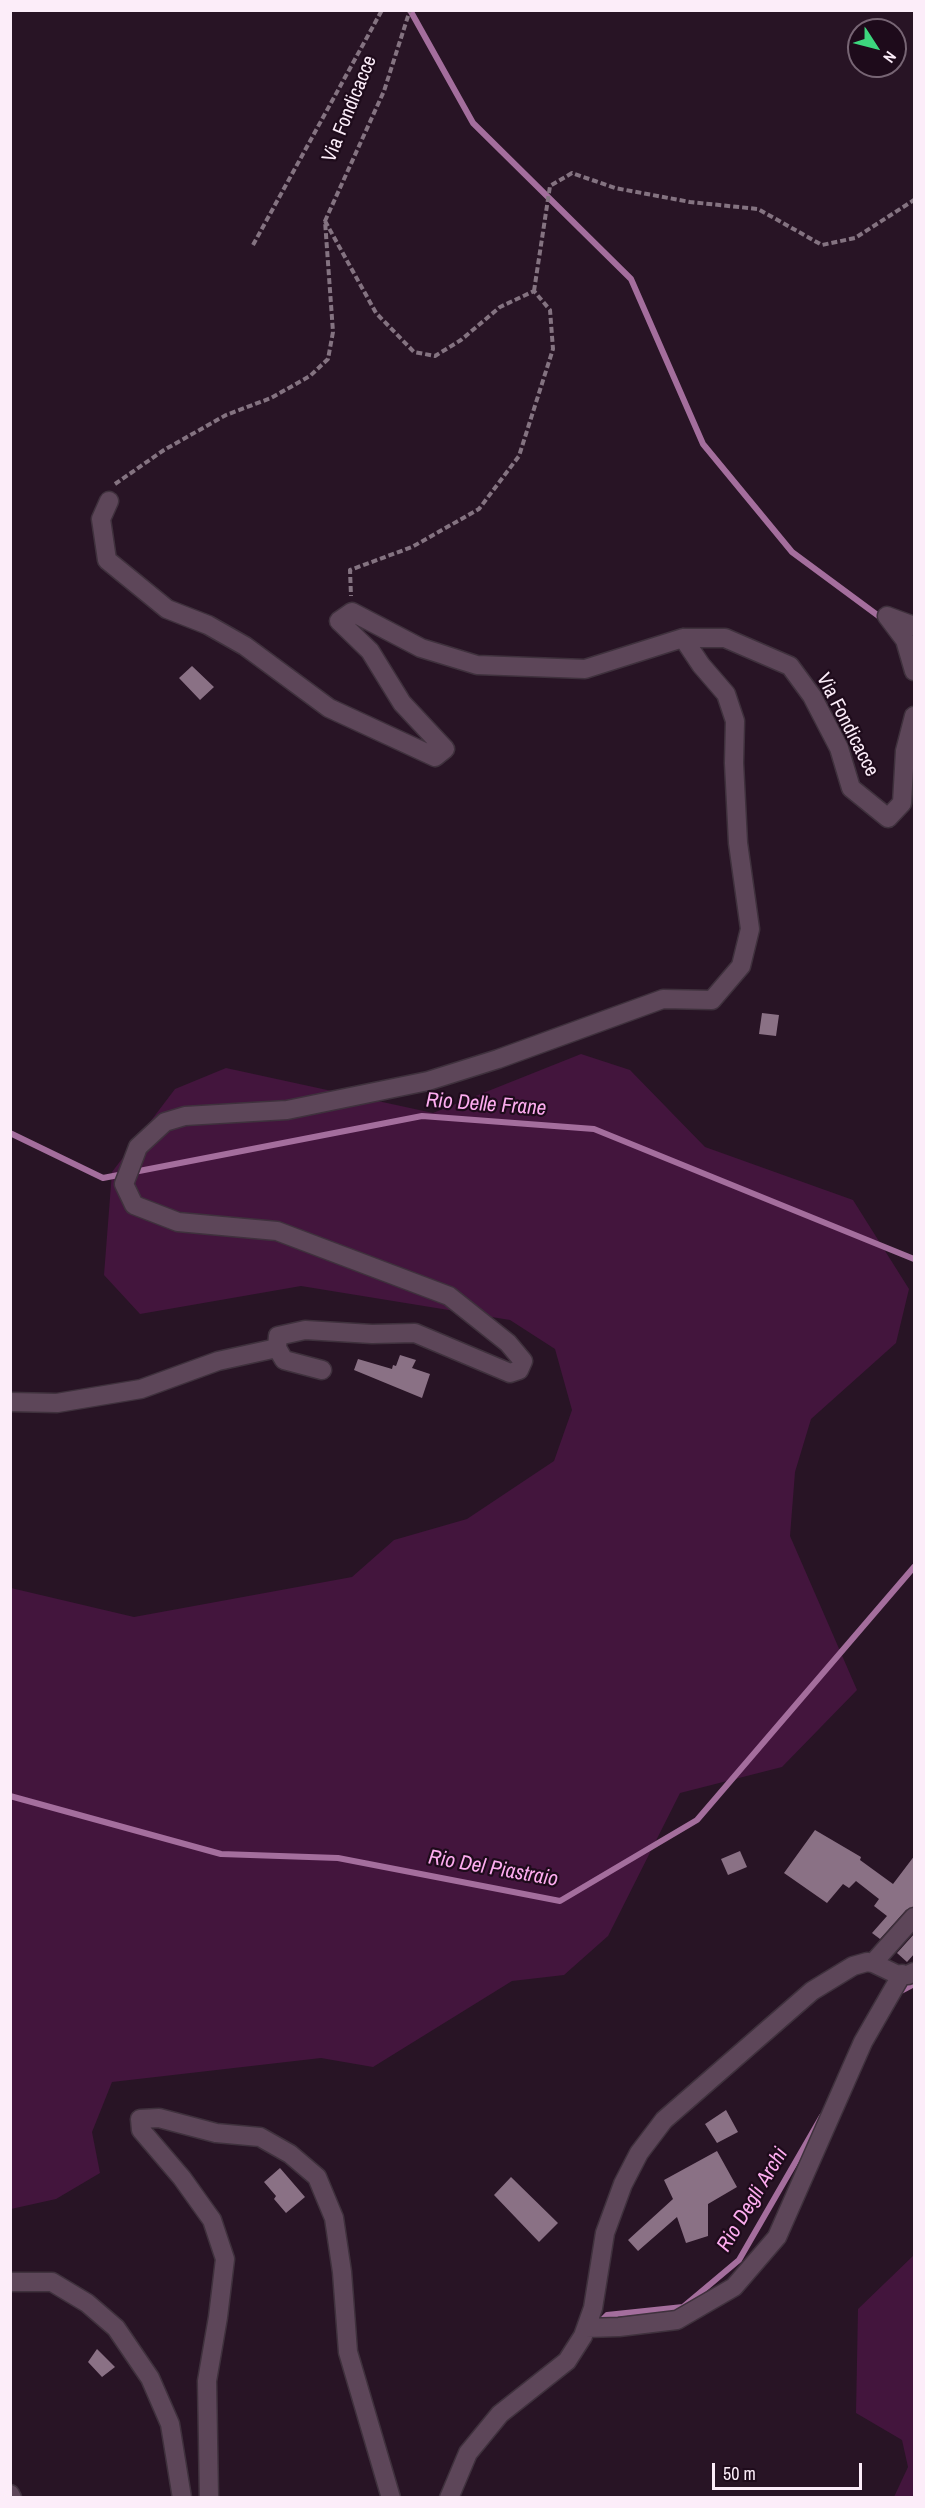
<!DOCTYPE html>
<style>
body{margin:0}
#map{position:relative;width:925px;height:2508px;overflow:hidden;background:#281425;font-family:"Archivo Narrow",sans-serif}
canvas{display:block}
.frame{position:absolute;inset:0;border:12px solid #fcedf9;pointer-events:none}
.north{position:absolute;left:847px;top:18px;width:60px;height:60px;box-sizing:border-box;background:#1e0b1b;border:2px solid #776574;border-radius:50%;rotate:126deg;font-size:16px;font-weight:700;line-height:24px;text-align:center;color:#fcedf9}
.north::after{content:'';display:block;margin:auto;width:21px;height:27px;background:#3dd77e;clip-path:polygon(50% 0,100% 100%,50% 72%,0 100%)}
.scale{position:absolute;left:712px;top:2463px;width:150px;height:27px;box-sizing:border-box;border:3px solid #fcedf9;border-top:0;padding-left:8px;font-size:18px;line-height:21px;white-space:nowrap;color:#fcedf9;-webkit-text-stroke:4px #1e0b1b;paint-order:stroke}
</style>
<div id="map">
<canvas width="925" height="2508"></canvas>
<div class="frame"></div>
<div class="north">N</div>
<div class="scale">50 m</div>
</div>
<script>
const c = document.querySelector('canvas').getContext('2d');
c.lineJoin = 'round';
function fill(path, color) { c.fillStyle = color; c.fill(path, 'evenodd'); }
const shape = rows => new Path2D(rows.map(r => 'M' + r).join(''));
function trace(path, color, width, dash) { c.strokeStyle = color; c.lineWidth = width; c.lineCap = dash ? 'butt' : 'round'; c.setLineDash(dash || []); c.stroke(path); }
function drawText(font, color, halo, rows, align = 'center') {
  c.font = font + ' "Archivo Narrow",sans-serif'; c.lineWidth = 4.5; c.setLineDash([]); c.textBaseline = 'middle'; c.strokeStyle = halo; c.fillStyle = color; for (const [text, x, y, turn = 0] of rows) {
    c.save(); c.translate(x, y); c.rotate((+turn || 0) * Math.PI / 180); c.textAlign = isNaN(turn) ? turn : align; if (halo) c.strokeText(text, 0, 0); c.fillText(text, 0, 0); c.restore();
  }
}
const green = shape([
 [581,1054,630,1070,705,1147,853,1200,909,1289,896,1343,811,1419,795,1472,790,1536,857,1690,782,1767,680,1793,608,1936,564,1975,512,1981,373,2067,321,2058,112,2082,92,2132,100,2173,56,2199,11,2209,11,1588,134,1617,352,1577,394,1540,467,1519,554,1461,572,1410,555,1349,510,1320,301,1286,140,1314,104,1275,112,1172,175,1089,226,1068,433,1113],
 [914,2255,914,2497,894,2497,908,2467,902,2440,856,2413,858,2309]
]);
const stream = shape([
 [410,10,473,123,631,279,703,444,792,552,884,620],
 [10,1133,103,1178,422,1116,594,1129,914,1259],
 [10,1796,221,1854,338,1858,560,1901,697,1820,914,1567],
 [897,1993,914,1984],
 [598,2324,607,2315,683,2307,739,2260,822,2116]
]);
const building = shape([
 [192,666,214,687,200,700,179,678],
 [762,1013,779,1015,776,1036,759,1034],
 [400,1355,416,1360,412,1368,430,1374,422,1398,354,1370,358,1359,392,1369,393,1365,396,1366],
 [815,1830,861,1857,860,1860,893,1884,915,1855,915,1906,906,1910,880,1939,872,1933,887,1916,874,1906,879,1899,856,1881,849,1888,843,1884,827,1903,784,1873],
 [740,1851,747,1867,728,1875,721,1859],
 [915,1933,915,1953,907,1962,897,1953],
 [726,2110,738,2132,717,2143,705,2124],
 [717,2151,737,2187,708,2204,708,2236,686,2243,677,2217,638,2251,628,2240,673,2199,664,2180],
 [280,2168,305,2197,286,2213,274,2199,276,2196,264,2182],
 [511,2177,558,2223,539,2242,494,2195],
 [97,2349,115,2367,102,2377,88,2362]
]);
const path = shape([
 [325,221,376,313,414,352,435,356,461,340,500,307,534,291,550,310,553,349,519,456,479,509,412,547,350,570,351,596],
 [253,245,382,10],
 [534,291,550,186,572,173,615,188,690,202,758,209,822,245,855,238,914,200],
 [115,484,164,450,226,415,271,398,310,376,328,359,333,332,325,221,384,91,410,10]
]);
const street = shape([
 [109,501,101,519,107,560,167,609,208,625,245,646,329,708,435,757,445,749,402,703,370,651,339,621,352,612,421,648,477,665,585,669,683,638,725,638,790,666,812,696,839,748,851,788,888,818,902,803,905,751,914,716],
 [914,626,887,616,905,640,914,671],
 [322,1370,284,1360,277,1348,278,1336,305,1330,372,1334,415,1333,510,1373,519,1370,523,1361,508,1343,449,1296,277,1231,178,1222,134,1205,124,1184,138,1147,165,1122,185,1116,287,1110,428,1081,498,1059,663,999,712,1000,741,966,750,929,738,843,734,763,735,721,726,694,701,665,683,638],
 [10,1402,57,1403,141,1389,218,1361,277,1348],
 [873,1963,914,1917],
 [10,2282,52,2282,87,2303,116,2328,150,2378,170,2424,182,2498],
 [586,2328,619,2327,677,2320,734,2287,777,2237,863,2042,902,1974],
 [10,2494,12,2498],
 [209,2498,207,2381,218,2317,225,2259,212,2220,182,2178,141,2130,140,2119,159,2118,216,2133,260,2137,290,2154,317,2177,334,2218,342,2272,348,2352,391,2498],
 [449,2498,468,2453,500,2414,567,2361,583,2336,593,2308,605,2233,623,2184,639,2153,664,2120,812,1991,853,1966,867,1962,873,1963,896,1974,908,1975,914,1972]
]);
const streetNames = [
 ["Via Fondicacce",350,109,-68],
 ["Via Fondicacce",847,725,63]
];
const waterNames = [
 ["Rio Delle Frane",486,1105,4],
 ["Rio Del Piastraio",493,1869,10],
 ["Rio Degli Archi",753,2200,-59]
];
fill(green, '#43153d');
trace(stream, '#a46e9d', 6);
fill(building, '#8a7185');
trace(street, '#3f313d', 21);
trace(path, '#847381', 4, [6, 3]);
trace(street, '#5d4659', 18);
drawText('20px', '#fcedf9', '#1e0b1b', streetNames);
drawText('italic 21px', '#fdacef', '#1e0b1b', waterNames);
</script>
